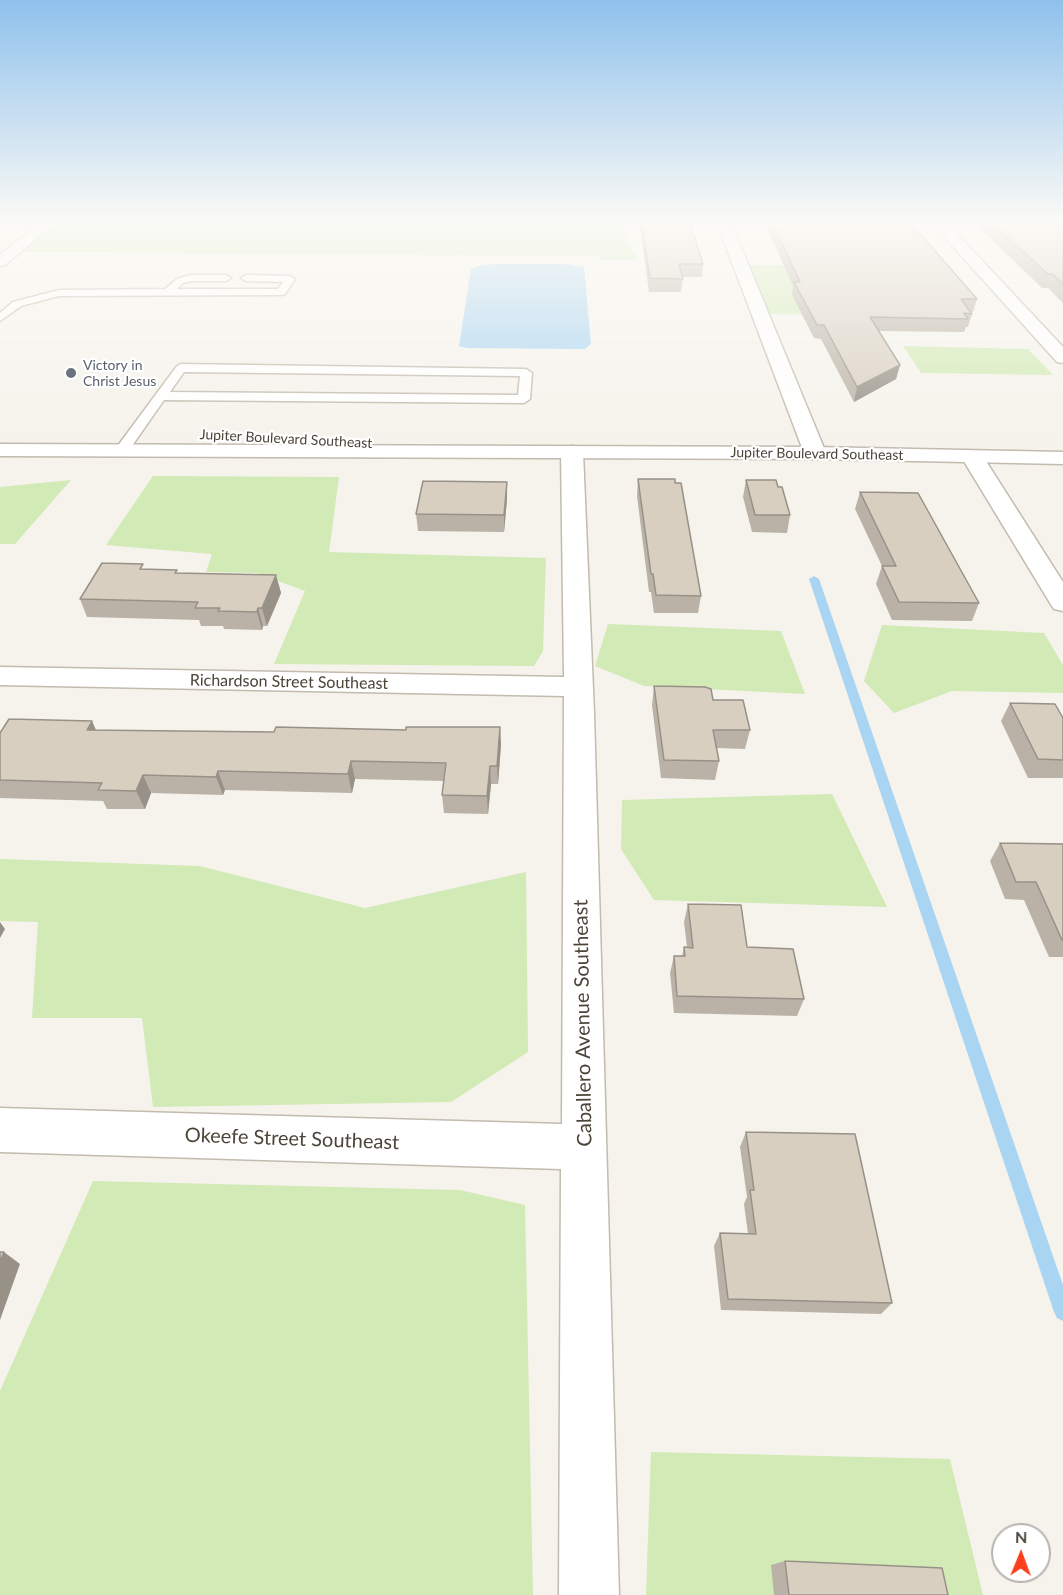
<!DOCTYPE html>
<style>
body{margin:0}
#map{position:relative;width:1063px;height:1595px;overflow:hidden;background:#f6f3ec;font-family:Lato,sans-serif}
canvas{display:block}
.north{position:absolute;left:991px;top:1523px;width:60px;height:60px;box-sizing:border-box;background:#fff;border:2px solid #b7b4b0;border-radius:50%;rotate:1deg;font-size:16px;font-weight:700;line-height:24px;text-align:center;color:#4b4439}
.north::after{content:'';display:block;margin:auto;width:21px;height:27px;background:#fc3f1d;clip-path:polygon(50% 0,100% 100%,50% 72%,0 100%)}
</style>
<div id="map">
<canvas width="1063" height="1595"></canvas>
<div class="north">N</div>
</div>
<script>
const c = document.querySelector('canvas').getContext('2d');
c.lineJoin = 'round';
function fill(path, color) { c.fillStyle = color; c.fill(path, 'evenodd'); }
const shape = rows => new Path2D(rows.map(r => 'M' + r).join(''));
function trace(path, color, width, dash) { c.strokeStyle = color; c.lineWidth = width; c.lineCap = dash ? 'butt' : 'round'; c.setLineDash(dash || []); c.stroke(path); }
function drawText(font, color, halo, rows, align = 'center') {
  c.font = font + ' Lato,sans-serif'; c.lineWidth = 4.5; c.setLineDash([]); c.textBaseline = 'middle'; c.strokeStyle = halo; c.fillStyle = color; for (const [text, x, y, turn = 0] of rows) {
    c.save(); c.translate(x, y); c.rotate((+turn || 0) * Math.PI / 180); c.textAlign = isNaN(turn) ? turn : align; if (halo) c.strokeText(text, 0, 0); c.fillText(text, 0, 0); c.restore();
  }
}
const green = shape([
 [60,220,624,220,628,243,639,260,599,260,598,256,23,252,24,248],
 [749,265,833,265,896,316,766,314],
 [903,346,1028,349,1053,375,921,373],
 [153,476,339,477,329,552,546,558,543,651,534,666,274,664,305,591,257,573,206,572,212,554,106,545],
 [71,480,15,544,0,544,0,487],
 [608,624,781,631,805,694,644,686,595,666],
 [882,625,1044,633,1063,665,1063,693,952,691,894,713,864,681],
 [832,794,887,907,654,900,621,849,622,800],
 [0,859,200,866,365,908,526,872,528,1052,451,1102,153,1107,142,1018,32,1018,38,922,0,921],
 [93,1181,460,1190,525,1205,533,1595,0,1595,0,1391],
 [651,1452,950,1459,983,1595,646,1595]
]);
const water = shape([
 [494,264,565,264,584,267,591,344,585,349,467,348,459,346,471,269,482,265]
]);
const stream = shape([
 [814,576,819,579,1063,1285,1063,1321,1057,1318,1054,1312,809,579,814,576]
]);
const service = shape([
 [190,275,226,275,231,278,226,281,191,281,183,283,177,289,278,289,283,282,246,281,241,278,246,275,290,276,295,279,285,294,281,295,59,296,21,306,0,321,0,313,13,302,59,290,165,289,177,279,190,275],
 [181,364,526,369,532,373,530,399,524,403,164,400,127,453,117,453,115,450,117,447,177,366,181,364],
 [184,372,520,376,518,395,170,392,184,372]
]);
const minor = shape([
 [44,220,59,220,5,265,0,266,0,255,44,220],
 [716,220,730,220,826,453,823,458,815,459,807,458,804,453,716,220],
 [929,220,944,220,1063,347,1063,363,1057,362,929,220],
 [572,446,580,447,583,452,594,713,619,1595,559,1595,561,1169,0,1152,0,1108,562,1124,564,696,0,685,0,667,564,677,561,452,564,447,572,446],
 [973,452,981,453,984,458,1063,582,1063,611,1054,609,1050,603,962,458,965,453,973,452]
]);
const tertiary = shape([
 [0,444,815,447,1063,452,1063,464,815,459,0,456,0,444]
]);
const wall = shape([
 [639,220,689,220,703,264,702,277,683,277,681,292,649,292],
 [760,220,908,220,977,299,973,312,971,312,972,314,968,327,966,327,964,332,879,331,900,365,896,379,854,402,821,339,814,338,792,295,793,286,765,224,762,224],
 [971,220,1063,220,1063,303,1048,288,1042,288],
 [638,479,675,483,701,596,698,613,654,613,651,592,649,592,637,496],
 [746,480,778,487,790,515,787,533,752,532,743,497],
 [860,492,979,603,972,621,892,620,876,584,882,566,855,509],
 [507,499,504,532,418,531,416,514],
 [145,570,178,573,276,575,281,593,267,626,263,626,262,630,224,629,223,626,201,626,199,620,87,617,80,599],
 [654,686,713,700,750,730,745,749,716,748,719,761,715,780,661,778,652,705],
 [1010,703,1063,718,1063,778,1028,778,1001,721],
 [92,721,96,730,274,732,406,730,500,727,501,745,498,784,491,784,488,814,444,813,442,795,444,781,355,779,352,793,225,790,223,795,151,793,145,809,107,809,103,801,0,798,0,733],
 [1000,843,1063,844,1063,957,1049,957,1024,900,1005,899,990,861],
 [688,904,747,947,804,999,797,1016,674,1013,670,973,674,956,682,956,684,947,687,947,684,922],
 [746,1132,892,1303,881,1314,721,1310,714,1246,720,1233,748,1234,744,1204,747,1197,740,1147],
 [785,1561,948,1595,774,1595,771,1565]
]);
const shadedWall = shape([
 [900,365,896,379,854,402,857,387],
 [507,482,507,499,504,532,504,515],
 [276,575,281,593,267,626,262,608],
 [258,608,263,626,262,630,257,612],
 [92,721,100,740,87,730],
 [500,727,501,745,498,784,497,766],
 [351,761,355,779,352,793,348,774],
 [490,766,491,784,488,814,487,796],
 [218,771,225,790,223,795,216,777],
 [143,775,151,793,145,809,136,791],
 [0,922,5,929,0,938],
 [4,1252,20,1264,0,1320,0,1262]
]);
const building = shape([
 [641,220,689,220,703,264,679,264,683,279,650,278,641,220],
 [771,220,908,220,977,299,961,299,972,314,964,313,968,319,870,317,900,365,857,387,824,325,817,325,794,282,800,282,771,220],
 [988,220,1063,220,1063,284,1053,274,1048,274,988,220],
 [638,479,675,479,675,483,681,483,701,596,656,595,653,574,651,574,638,479],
 [746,480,776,480,778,487,782,487,790,515,755,515,746,480],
 [423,481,507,482,504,515,416,514,423,481],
 [860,492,918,493,979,603,899,602,882,566,896,566,860,492],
 [102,563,143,564,140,569,177,570,175,573,276,575,262,608,258,608,257,612,218,611,220,608,195,608,198,602,80,599,102,563],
 [654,686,705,687,711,689,713,700,743,700,750,730,713,730,719,761,664,760,654,686],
 [1010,703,1055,704,1063,718,1063,760,1038,759,1010,703],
 [9,719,92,721,87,730,179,731,274,732,276,727,406,730,406,727,500,727,497,766,490,766,487,796,442,795,446,763,351,761,348,774,218,771,216,777,143,775,136,791,98,790,102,783,0,780,0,733,9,719],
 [1000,843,1063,844,1063,940,1062,940,1036,882,1016,882,1000,843],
 [688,904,741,905,747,947,793,949,804,999,677,996,674,956,685,956,684,947,693,948,688,904],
 [746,1132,855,1134,892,1303,728,1299,720,1233,756,1234,750,1190,754,1190,746,1132],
 [0,1252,4,1252,0,1262,0,1252],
 [785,1561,942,1568,948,1595,789,1595,785,1561]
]);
const markers = [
 [71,373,6,"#6b7280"]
];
const farWorshipnames = [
 ["Victory in",83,365],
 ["Christ Jesus",83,381]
];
const farStreetnames = [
 ["Jupiter Boulevard Southeast",286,439,3],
 ["Jupiter Boulevard Southeast",817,454,1]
];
const streetNames = [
 ["Richardson Street Southeast",289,682,1]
];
const nearStreetnames = [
 ["Caballero Avenue Southeast",583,1023,-91],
 ["Okeefe Street Southeast",292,1139,2]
];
fill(green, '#d2eab5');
fill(water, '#a9d4f2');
fill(stream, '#a9d4f2');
trace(service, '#c2bbae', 3);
trace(minor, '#c2bbae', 3);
trace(tertiary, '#c2bbae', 3);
fill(service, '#fff');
fill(minor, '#fff');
fill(tertiary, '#fff');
fill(wall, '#bab2a6');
fill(shadedWall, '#979187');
fill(building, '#d8cfc1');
trace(building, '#979187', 1.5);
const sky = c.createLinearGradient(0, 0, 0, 443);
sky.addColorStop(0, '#8fc1ec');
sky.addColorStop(0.5, '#fbfaf6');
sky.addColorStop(1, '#fbfaf600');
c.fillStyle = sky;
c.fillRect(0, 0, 1063, 443);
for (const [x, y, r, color] of markers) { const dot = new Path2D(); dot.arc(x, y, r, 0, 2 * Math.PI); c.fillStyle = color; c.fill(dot); trace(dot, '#fff', 2); }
drawText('14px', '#5b616d', '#fff', farWorshipnames, 'left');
drawText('14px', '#4b4439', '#fff', farStreetnames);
drawText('16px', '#4b4439', '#fff', streetNames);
drawText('20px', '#4b4439', '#fff', nearStreetnames);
</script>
